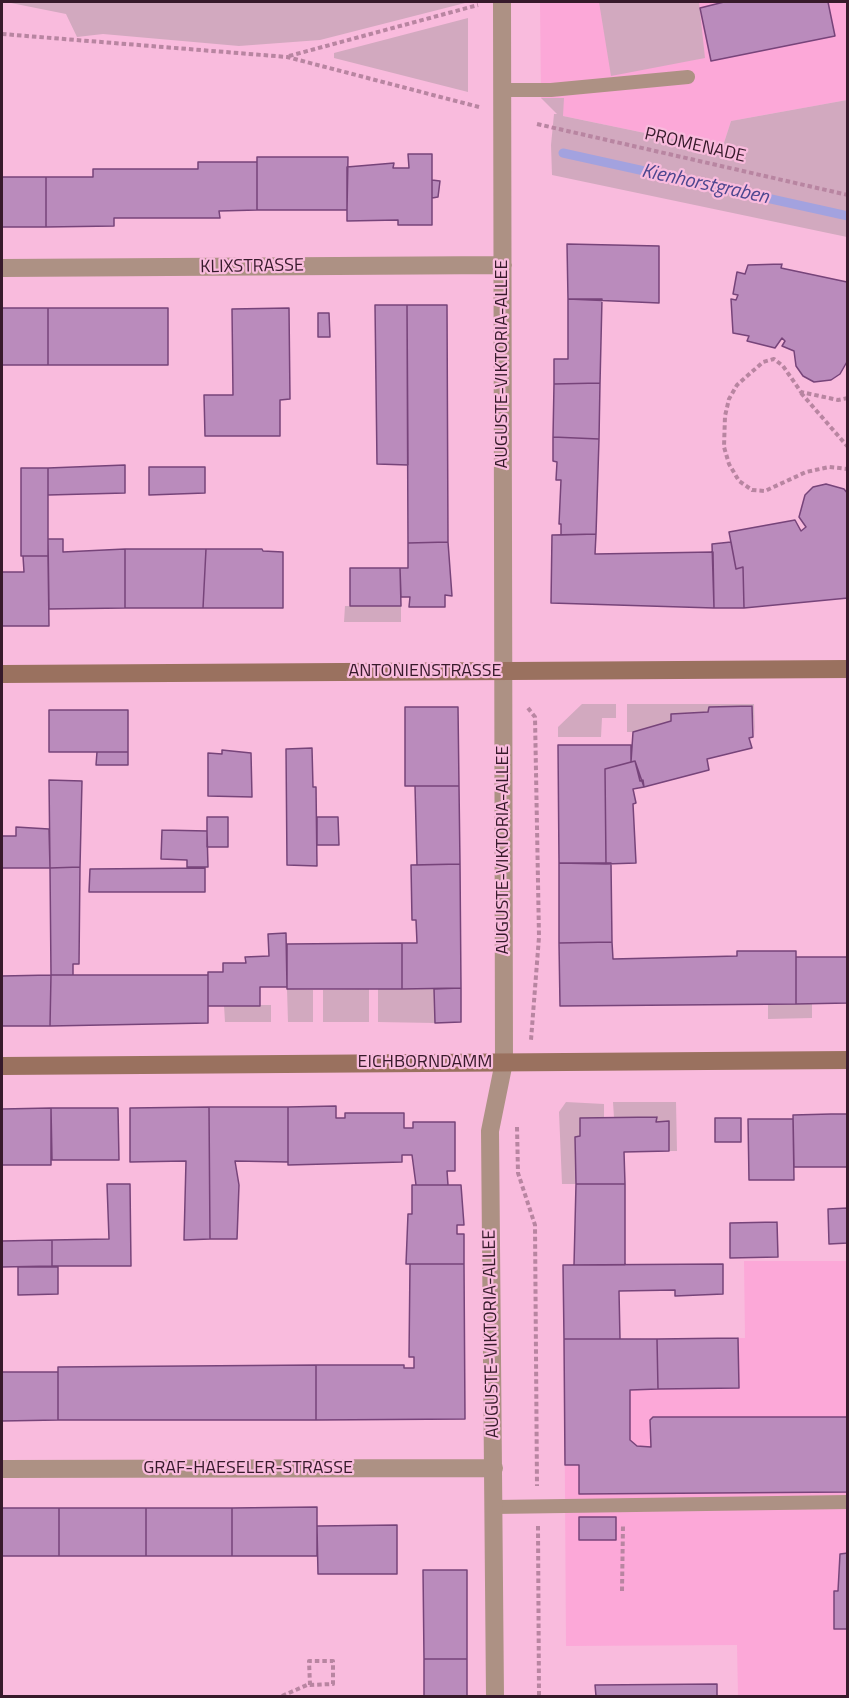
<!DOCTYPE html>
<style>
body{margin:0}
#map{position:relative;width:849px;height:1698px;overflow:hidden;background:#f9bbdd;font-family:"Titillium Web",sans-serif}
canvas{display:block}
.frame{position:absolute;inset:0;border:3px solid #371a2b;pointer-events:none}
</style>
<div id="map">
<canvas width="849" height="1698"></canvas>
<div class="frame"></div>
</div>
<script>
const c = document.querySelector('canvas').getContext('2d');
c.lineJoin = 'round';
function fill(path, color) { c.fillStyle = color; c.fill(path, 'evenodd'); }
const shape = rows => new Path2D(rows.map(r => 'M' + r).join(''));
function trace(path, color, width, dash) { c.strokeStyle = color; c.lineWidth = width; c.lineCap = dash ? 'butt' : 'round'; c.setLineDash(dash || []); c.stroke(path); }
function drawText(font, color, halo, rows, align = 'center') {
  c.font = font + ' "Titillium Web",sans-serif'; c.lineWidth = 4.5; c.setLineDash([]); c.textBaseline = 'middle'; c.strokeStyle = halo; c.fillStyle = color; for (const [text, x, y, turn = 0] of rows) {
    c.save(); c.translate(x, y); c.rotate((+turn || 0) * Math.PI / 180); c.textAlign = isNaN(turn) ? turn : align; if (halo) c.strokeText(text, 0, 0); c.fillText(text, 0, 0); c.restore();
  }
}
const built = shape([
 [540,2,847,2,847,100,731,121,722,149,563,116,563,98,541,98],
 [744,1261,847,1261,847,1696,738,1696,737,1645,566,1646,564,1339,745,1338]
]);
const green = shape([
 [6,2,469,2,320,40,239,46,103,34,77,37,66,14],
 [599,2,699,2,705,58,611,76],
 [468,18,468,92,334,58,334,53],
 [541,98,564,98,563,116,722,149,731,121,847,100,847,237,552,175,551,145,554,114,557,114],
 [345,606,401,606,401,622,344,622],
 [582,704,616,704,616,718,602,718,601,737,558,737,558,727],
 [627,704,754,704,755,737,752,706,709,707,708,712,672,714,671,721,637,732,627,732],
 [287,989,313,990,313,1022,288,1022],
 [369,989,369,1022,323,1022,323,990],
 [378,989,434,989,435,1023,378,1022],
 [812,1003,812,1018,768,1019,768,1004],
 [224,1005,271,1005,271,1022,225,1022],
 [566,1102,604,1104,604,1118,580,1119,580,1136,575,1137,576,1184,562,1184,559,1112],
 [613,1102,676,1102,677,1151,669,1151,669,1121,656,1122,656,1117,614,1118]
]);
const stream = shape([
 [563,153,848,216]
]);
const building = shape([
 [724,2,828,2,835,36,711,61,700,8,724,2],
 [408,154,432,154,432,225,398,225,398,220,347,221,347,167,394,163,393,168,409,168,408,154],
 [257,157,348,157,347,210,257,210,257,157],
 [198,162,257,162,257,210,219,211,220,218,114,218,114,226,46,227,46,177,93,177,93,169,198,169,198,162],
 [2,177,46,177,46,227,2,227,2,177],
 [432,180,440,181,438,197,432,198,432,180],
 [567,244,659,246,659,303,568,299,567,244],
 [782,264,781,268,847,282,848,360,840,374,831,380,814,382,803,376,796,366,794,351,782,346,785,341,782,338,775,348,747,341,749,336,733,333,731,299,736,300,738,295,733,294,737,272,745,274,748,265,782,264],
 [568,299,602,299,600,383,554,384,554,359,568,359,568,299],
 [375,305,407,305,408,465,377,464,375,305],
 [407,305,447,305,448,542,408,543,407,305],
 [2,308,48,308,48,365,2,365,2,308],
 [48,308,168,308,168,365,48,365,48,308],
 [289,308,290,399,280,400,280,436,205,436,204,395,233,395,232,309,289,308],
 [318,313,329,313,330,337,318,337,318,313],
 [600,383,599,439,553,437,554,384,600,383],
 [553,437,599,439,596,534,561,535,561,524,559,524,561,480,556,480,557,462,553,461,553,437],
 [125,465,125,493,48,495,48,468,125,465],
 [149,467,205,467,205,493,149,495,149,467],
 [21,468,48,468,48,556,21,556,21,468],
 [826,484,844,489,848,494,848,598,744,608,743,567,736,569,729,532,795,520,801,531,806,527,799,517,805,495,813,487,826,484],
 [596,534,595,554,713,552,714,608,551,603,552,535,596,534],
 [48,539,63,539,63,552,125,549,125,608,49,609,48,539],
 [448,542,452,596,445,595,445,607,409,607,410,597,401,597,400,568,408,568,408,543,448,542],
 [731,542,736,569,743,567,744,608,714,608,712,544,731,542],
 [125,549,206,549,203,608,125,608,125,549],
 [206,549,262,549,263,551,283,552,283,608,203,608,206,549],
 [23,556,48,556,49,626,2,626,2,572,24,572,23,556],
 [350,568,400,568,401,606,350,606,350,568],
 [752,706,753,737,749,738,752,748,707,759,709,770,644,787,643,780,640,781,635,761,631,762,633,732,671,721,671,714,708,712,709,707,752,706],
 [405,707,458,707,459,786,405,786,405,707],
 [49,710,128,710,128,752,49,752,49,710],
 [558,745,631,745,631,762,605,769,606,864,559,863,558,745],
 [312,748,313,787,316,787,317,866,287,865,286,749,312,748],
 [222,750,251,753,252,797,208,796,208,753,222,754,222,750],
 [97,752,128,752,128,765,96,765,97,752],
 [635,761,644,787,633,789,636,803,633,804,636,863,606,864,605,769,635,761],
 [49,780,82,781,80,867,50,868,49,780],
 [415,786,459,786,460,864,417,865,415,786],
 [207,817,228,817,228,847,207,847,207,817],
 [317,817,338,817,339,845,317,845,317,817],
 [16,827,49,829,50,868,2,868,2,836,16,836,16,827],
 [162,830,207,831,208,867,187,867,187,860,161,859,162,830],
 [559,863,611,863,612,942,559,943,559,863],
 [460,864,461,988,402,989,402,943,417,943,416,920,412,920,411,865,460,864],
 [80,867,79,964,73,964,73,975,51,975,50,868,80,867],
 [205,868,205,892,89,892,90,869,205,868],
 [286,933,287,987,260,987,260,1006,208,1006,208,972,223,972,223,963,246,963,245,957,269,956,268,934,286,933],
 [612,942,613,959,737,956,737,951,796,951,796,1004,560,1006,559,943,612,942],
 [402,943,402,989,287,989,287,944,402,943],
 [796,957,848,957,848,1003,796,1004,796,957],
 [51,975,208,975,208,1023,50,1026,51,975],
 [51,975,50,1026,2,1026,2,976,51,975],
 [461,988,461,1022,435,1023,434,989,461,988],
 [336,1106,336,1118,345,1118,345,1113,404,1113,404,1128,413,1128,413,1122,455,1122,455,1171,447,1171,448,1185,416,1185,412,1155,402,1155,402,1162,288,1165,288,1107,336,1106],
 [209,1107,210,1239,184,1240,186,1161,130,1162,130,1108,209,1107],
 [209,1107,288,1107,288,1162,235,1161,239,1185,237,1239,210,1239,209,1107],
 [51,1108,51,1165,2,1165,2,1109,51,1108],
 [51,1108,118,1108,119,1160,52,1160,51,1108],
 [831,1114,848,1114,848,1167,794,1167,793,1115,831,1114],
 [657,1117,656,1122,669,1121,669,1151,624,1152,625,1184,576,1184,575,1137,580,1136,580,1118,657,1117],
 [715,1118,741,1118,741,1142,715,1142,715,1118],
 [748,1119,793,1119,794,1180,749,1180,748,1119],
 [107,1184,130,1184,131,1266,52,1266,52,1240,109,1239,107,1184],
 [576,1184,625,1184,625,1265,574,1265,576,1184],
 [412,1185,461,1185,464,1225,457,1225,457,1234,464,1234,464,1264,406,1264,408,1214,412,1214,412,1185],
 [848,1208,848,1243,829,1244,828,1209,848,1208],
 [777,1222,778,1257,730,1258,730,1223,777,1222],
 [52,1240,52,1266,2,1267,2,1241,52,1240],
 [410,1264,464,1264,465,1419,316,1420,316,1365,404,1365,404,1368,414,1368,414,1357,409,1357,410,1264],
 [723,1264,723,1294,675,1296,675,1290,619,1291,620,1339,564,1339,563,1265,723,1264],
 [18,1267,58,1267,58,1294,18,1295,18,1267],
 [738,1338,739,1388,658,1389,657,1339,738,1338],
 [564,1339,657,1339,658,1389,630,1390,630,1440,637,1446,651,1447,650,1420,653,1417,848,1417,848,1492,579,1494,579,1465,565,1465,564,1339],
 [316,1365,316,1420,58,1420,58,1367,316,1365],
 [2,1372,58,1372,58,1420,2,1421,2,1372],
 [317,1507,317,1556,232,1556,232,1508,317,1507],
 [2,1508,59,1508,59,1556,2,1556,2,1508],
 [59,1508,146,1508,146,1556,59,1556,59,1508],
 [146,1508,232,1508,232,1556,146,1556,146,1508],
 [579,1517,616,1517,616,1540,579,1540,579,1517],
 [397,1525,397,1574,318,1574,317,1526,397,1525],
 [848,1553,848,1629,834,1629,834,1591,838,1591,840,1554,848,1553],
 [423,1570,467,1570,467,1659,424,1659,423,1570],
 [424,1659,467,1659,467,1696,424,1696,424,1659],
 [717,1684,717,1696,596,1696,595,1685,717,1684]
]);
const path = shape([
 [2,34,287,57,479,107],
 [289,56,478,5],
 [537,124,848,195],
 [801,393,848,447],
 [848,398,838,400,801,392,783,366,774,359,763,362,737,385,729,399,725,416,724,447,729,464,739,481,752,490,765,491,806,472,829,467,848,469],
 [528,708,535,717,539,937,531,1040],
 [517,1127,518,1173,535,1225,537,1486],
 [538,1526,539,1696],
 [622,1591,623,1525],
 [282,1696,307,1685,310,1685,333,1684,333,1661,309,1661,310,1685]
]);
const lane = shape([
 [503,90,551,90,688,77],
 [494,1507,848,1502]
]);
const street = shape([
 [2,268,503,265],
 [2,1469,494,1468],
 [495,1696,490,1131,504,1062,502,2]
]);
const secondary = shape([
 [2,674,848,669],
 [2,1066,848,1060]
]);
const streetNames = [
 ["PROMENADE",695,146,13],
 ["KLIXSTRASSE",252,267,-1],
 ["AUGUSTE-VIKTORIA-ALLEE",503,364,-90],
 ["ANTONIENSTRASSE",425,672],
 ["AUGUSTE-VIKTORIA-ALLEE",504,850,-90],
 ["EICHBORNDAMM",425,1063],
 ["AUGUSTE-VIKTORIA-ALLEE",492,1334,-91],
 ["GRAF-HAESELER-STRASSE",248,1469]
];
const waterNames = [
 ["Kienhorstgraben",705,185,12]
];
fill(built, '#fca8d8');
fill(green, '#d2a9bf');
trace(stream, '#a3a2df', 9);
fill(building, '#ba8bbc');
trace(building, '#77447a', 1.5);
trace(path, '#b885a1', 4, [4.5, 3]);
trace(lane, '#ad9184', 14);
trace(street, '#ad9184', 18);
trace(secondary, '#9a715f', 18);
drawText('18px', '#371a2b', '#f9bbdd', streetNames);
drawText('italic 20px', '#4d468f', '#f9bbdd', waterNames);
</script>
